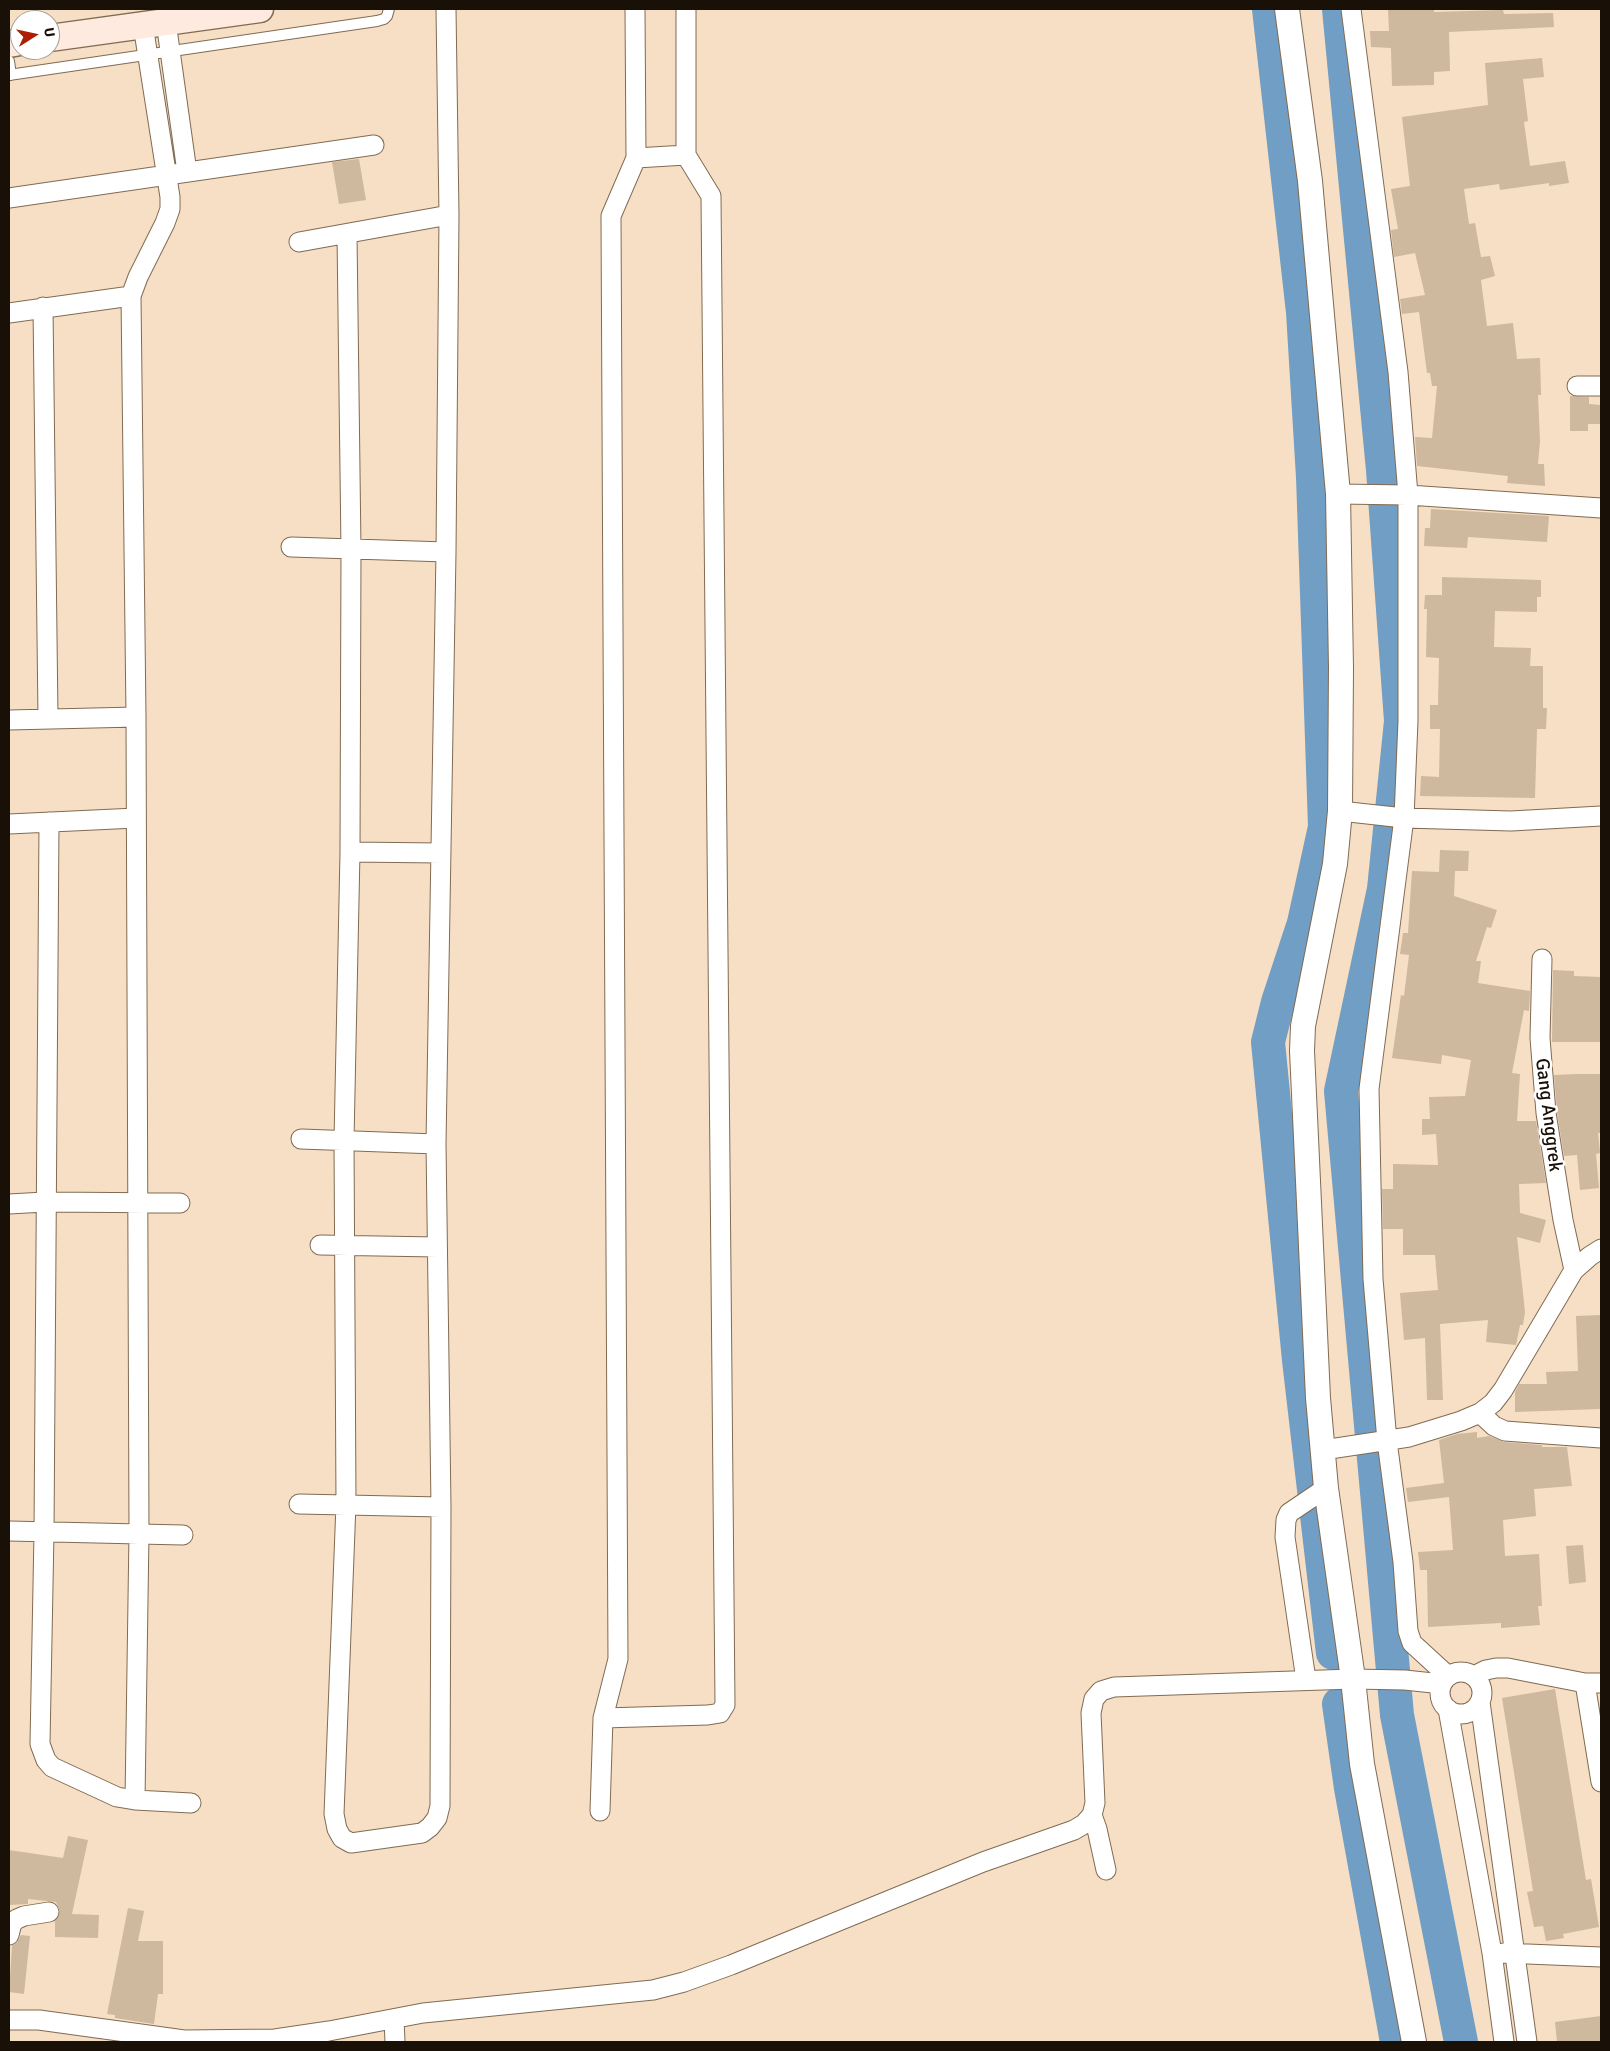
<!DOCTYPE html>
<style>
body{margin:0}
#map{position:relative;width:1610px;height:2051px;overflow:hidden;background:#f6dfc4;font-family:Signika,sans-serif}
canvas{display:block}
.frame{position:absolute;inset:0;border:10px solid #191108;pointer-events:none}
.north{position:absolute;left:10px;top:10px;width:50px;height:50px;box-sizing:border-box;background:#fff;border:1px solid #a3a09c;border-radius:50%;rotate:80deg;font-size:14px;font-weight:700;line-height:20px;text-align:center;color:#191108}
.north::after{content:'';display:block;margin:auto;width:18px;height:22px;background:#ac1d05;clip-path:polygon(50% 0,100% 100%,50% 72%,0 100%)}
</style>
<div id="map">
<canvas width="1610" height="2051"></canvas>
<div class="frame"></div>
<div class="north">U</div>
</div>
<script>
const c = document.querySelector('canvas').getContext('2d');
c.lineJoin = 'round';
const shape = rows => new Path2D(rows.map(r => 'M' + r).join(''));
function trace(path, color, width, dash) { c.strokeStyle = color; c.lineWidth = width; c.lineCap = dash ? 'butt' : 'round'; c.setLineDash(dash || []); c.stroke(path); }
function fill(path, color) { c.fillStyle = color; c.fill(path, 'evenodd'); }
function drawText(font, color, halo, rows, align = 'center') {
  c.font = font + ' Signika,sans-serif'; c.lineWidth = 5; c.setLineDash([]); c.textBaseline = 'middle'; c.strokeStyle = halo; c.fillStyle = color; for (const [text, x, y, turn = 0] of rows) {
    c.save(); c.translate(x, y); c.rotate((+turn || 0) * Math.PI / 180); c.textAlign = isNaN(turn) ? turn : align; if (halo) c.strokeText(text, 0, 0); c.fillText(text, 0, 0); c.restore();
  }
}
const river = shape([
 [1269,9,1303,312,1313,477,1325,827,1304,923,1278,1002,1268,1042,1299,1360,1333,1653],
 [1339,9,1383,470,1401,721,1384,889,1341,1091,1397,1715,1461,2042],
 [1339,1704,1351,1788,1397,2042]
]);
const building = shape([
 [1388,9,1434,9,1434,12,1503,10,1504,14,1553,13,1554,27,1449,32,1450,71,1434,72,1434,85,1392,86,1391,48,1371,47,1370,31,1389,31],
 [1542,58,1544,77,1523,79,1528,121,1524,122,1530,166,1565,161,1569,183,1549,186,1549,183,1500,190,1499,184,1464,189,1469,224,1475,223,1481,257,1490,256,1495,276,1481,280,1487,326,1513,323,1517,359,1540,358,1541,395,1538,395,1540,441,1538,464,1544,464,1545,486,1507,483,1508,476,1417,466,1415,437,1432,438,1437,386,1432,386,1430,373,1427,373,1419,312,1402,314,1400,299,1425,295,1415,253,1394,257,1391,230,1398,229,1391,189,1410,186,1402,117,1488,105,1485,63],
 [359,159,366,200,339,204,332,162],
 [1570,396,1589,397,1589,404,1601,405,1601,424,1588,424,1588,431,1570,431],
 [1431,509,1549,516,1547,542,1468,537,1467,548,1424,546,1425,528,1430,528],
 [1442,577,1541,580,1541,597,1537,597,1537,612,1495,611,1494,647,1531,648,1530,666,1543,666,1543,708,1547,708,1546,729,1537,729,1535,798,1420,796,1421,776,1439,777,1440,729,1430,729,1430,705,1438,705,1439,658,1426,657,1427,609,1424,609,1425,595,1442,595],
 [1440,850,1469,851,1468,871,1455,871,1454,896,1497,910,1491,928,1487,927,1476,961,1481,961,1478,983,1530,991,1529,1011,1524,1010,1512,1073,1520,1074,1517,1121,1536,1121,1546,1183,1519,1184,1520,1213,1546,1220,1540,1243,1517,1237,1525,1312,1523,1325,1520,1325,1516,1345,1486,1342,1488,1320,1440,1324,1443,1400,1427,1400,1425,1338,1404,1340,1400,1293,1438,1290,1435,1255,1403,1255,1403,1229,1383,1229,1382,1189,1393,1189,1393,1164,1438,1165,1436,1134,1422,1135,1422,1119,1430,1119,1429,1097,1465,1096,1471,1060,1442,1055,1441,1064,1392,1058,1401,995,1404,996,1409,955,1400,954,1403,933,1408,933,1412,871,1439,872],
 [1553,970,1574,971,1574,976,1601,977,1601,1042,1552,1042],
 [1578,1074,1601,1074,1601,1133,1598,1133,1600,1153,1596,1154,1599,1188,1580,1190,1577,1155,1564,1156,1557,1112,1554,1075],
 [1601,1315,1600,1409,1515,1412,1515,1392,1519,1384,1547,1384,1546,1372,1578,1371,1576,1316],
 [1477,1432,1477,1438,1489,1436,1504,1442,1542,1445,1542,1447,1567,1447,1572,1486,1534,1489,1536,1516,1503,1520,1505,1556,1539,1554,1542,1606,1538,1606,1540,1625,1501,1628,1501,1623,1428,1627,1427,1570,1420,1570,1418,1552,1453,1550,1449,1497,1408,1502,1406,1488,1444,1483,1439,1440,1457,1434],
 [1583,1545,1586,1582,1569,1584,1566,1546],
 [1555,1689,1586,1880,1591,1879,1599,1927,1563,1934,1564,1938,1546,1941,1543,1926,1534,1927,1527,1892,1533,1891,1502,1698],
 [68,1836,88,1840,72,1914,99,1915,98,1938,55,1937,55,1921,59,1916,60,1911,56,1902,28,1899,28,1904,9,1905,9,1850,63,1858],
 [128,1908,144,1911,138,1941,163,1941,163,1994,158,1994,154,2024,115,2018,115,2015,107,2014],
 [21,1935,30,1936,24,1994,9,1992,12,1946,17,1942],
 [1601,2016,1601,2042,1557,2042,1555,2022]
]);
const service = shape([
 [9,61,11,75],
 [9,75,377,21,384,19,387,16,389,9]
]);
const minor = shape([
 [1351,9,1398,372,1408,495,1408,721,1404,818,1369,1089,1373,1279,1387,1441,1403,1562,1408,1631,1412,1643,1448,1676],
 [166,22,187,172],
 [636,158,686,155],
 [9,198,374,145],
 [347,234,351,550,350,852,344,1140,346,1504,334,1814,337,1829,342,1838,351,1843,422,1833,430,1827,437,1818,440,1806,441,1507,436,1144,446,552,449,215,446,9],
 [299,242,449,215],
 [43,307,48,718],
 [9,313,131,296],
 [1577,386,1601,386],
 [1338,494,1408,495,1601,508],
 [291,547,446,552],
 [9,720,136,717],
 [1340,811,1404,818,1511,821,1601,816],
 [49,822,44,1532,40,1744,46,1760,52,1767,117,1797,135,1800,191,1803],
 [9,824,136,818],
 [350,852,441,853],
 [1542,959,1540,1038,1546,1113,1563,1220,1574,1270],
 [301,1139,436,1144],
 [9,1204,45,1202,180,1203],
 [320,1245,437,1247],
 [1480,1413,1494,1426,1505,1431,1601,1438],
 [1323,1450,1409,1437,1461,1421,1480,1413,1493,1403,1503,1390,1574,1270,1590,1256,1601,1249],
 [299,1504,441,1507],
 [9,1531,183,1535],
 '1440 1693a21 21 0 1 1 42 0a21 21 0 1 1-42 0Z',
 [1474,1676,1486,1670,1496,1668,1508,1668,1585,1683,1601,1683],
 [1306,1680,1285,1537,1286,1520,1289,1513,1326,1488],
 [1585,1683,1601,1782],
 [1480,1702,1527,2042],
 [1448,1709,1492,1953,1504,2042],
 [603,1718,708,1715,720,1713,725,1705,711,196,686,155,686,9],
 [135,1800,139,1533,136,717,131,296,138,277,165,223,170,209,170,197,143,25],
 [600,1811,603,1718,618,1659,611,216,636,158,635,9],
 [1092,1815,1097,1829,1106,1870],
 [9,1935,12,1923,17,1919,24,1916,49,1912],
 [1503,1953,1601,1957],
 [394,2019,395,2042],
 [9,2020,39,2020,184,2040,275,2039,329,2031,423,2013,653,1990,684,1982,731,1965,983,1862,1074,1830,1084,1824,1092,1815,1095,1803,1091,1713,1094,1699,1101,1691,1114,1687,1353,1679,1405,1680,1442,1684]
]);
const tertiary = shape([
 [1287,9,1310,181,1338,494,1341,668,1340,811,1335,864,1303,1026,1302,1051,1318,1398,1326,1488,1353,1679,1362,1764,1414,2042]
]);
const secondary = shape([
 [50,38,260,9],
 [9,44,20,42]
]);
const streetNames = [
 ["Gang Anggrek",1548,1115,83]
];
trace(river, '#709ec5', 34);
fill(building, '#ceb89e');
trace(service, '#806b53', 12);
trace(minor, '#806b53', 21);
trace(tertiary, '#806b53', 26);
trace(secondary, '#806b53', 29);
trace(service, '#fff', 10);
trace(minor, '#fff', 19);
trace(tertiary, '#fff', 24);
trace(secondary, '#feeade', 26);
drawText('19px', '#191108', '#fff', streetNames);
</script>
